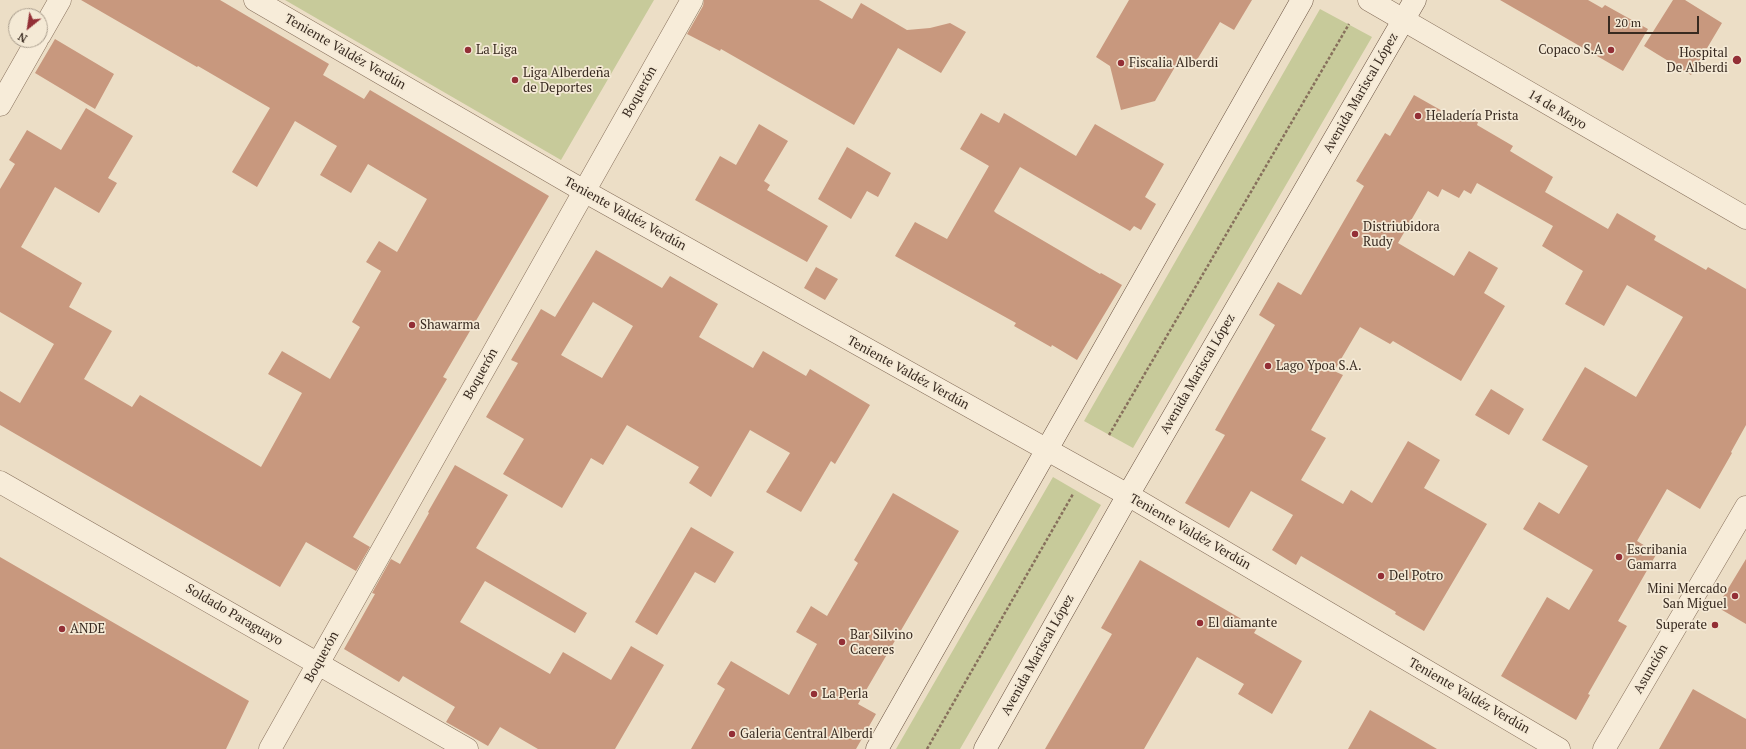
<!DOCTYPE html>
<meta charset="utf-8">
<style>
body{margin:0}
#map{position:relative;width:1746px;height:749px;overflow:hidden;background:#ecdec6;font-family:"PT Serif",serif}
canvas{display:block}
.north{position:absolute;left:8px;top:8px;width:40px;height:40px;box-sizing:border-box;background:#f4e9d5;border:1px solid #a99d8d;border-radius:50%;rotate:210deg;font-size:11px;font-weight:700;line-height:16px;text-align:center;color:#382a20}
.north::after{content:'';display:block;margin:auto;width:14px;height:18px;background:#932f36;clip-path:polygon(50% 0,100% 100%,50% 72%,0 100%)}
.scale{position:absolute;left:1608px;top:16px;width:91px;height:18px;box-sizing:border-box;border:2px solid #382a20;border-top:0;padding-left:5px;font-size:12px;line-height:14px;white-space:nowrap;color:#382a20;-webkit-text-stroke:3px #f4e9d5;paint-order:stroke}
</style>
<div id="map">
<canvas width="1746" height="749"></canvas>
<div class="north">N</div>
<div class="scale">20 m</div>
</div>
<script>
const c = document.querySelector('canvas').getContext('2d');
c.lineJoin = 'round';
function fill(path, color) { c.fillStyle = color; c.fill(path, 'evenodd'); }
const shape = rows => new Path2D(rows.map(r => 'M' + r).join(''));
function trace(path, color, width, dash) { c.strokeStyle = color; c.lineWidth = width; c.lineCap = dash ? 'butt' : 'round'; c.setLineDash(dash || []); c.stroke(path); }
function drawText(font, color, halo, rows, align = 'center') {
  c.font = font + ' "PT Serif",serif'; c.lineWidth = 3.5; c.setLineDash([]); c.textBaseline = 'middle'; c.strokeStyle = halo; c.fillStyle = color; for (const [text, x, y, turn = 0] of rows) {
    c.save(); c.translate(x, y); c.rotate((+turn || 0) * Math.PI / 180); c.textAlign = isNaN(turn) ? turn : align; if (halo) c.strokeText(text, 0, 0); c.fillText(text, 0, 0); c.restore();
  }
}
const green = shape([
 [285,0,654,0,561,160],
 [1320,9,1372,37,1133,448,1084,421],
 [1053,477,1101,505,960,749,896,749]
]);
const building = shape([
 [81,0,220,0,329,64,323,75,364,99,370,90,549,196,443,377,447,379,353,537,370,547,356,571,306,542,280,587,0,425,0,391,20,403,54,344,0,312,0,189,15,164,9,160,27,130,61,150,86,108,133,136,108,178,117,183,99,213,55,187,21,247,82,283,69,307,112,331,84,379,132,407,140,395,261,467,302,393,268,374,282,351,330,379,360,327,352,322,381,271,366,262,379,241,397,252,427,199,368,164,351,193,320,175,337,146,295,121,257,187,232,172,270,108,198,66,197,67],
 [704,0,819,0,852,19,861,3,907,30,930,28,950,23,966,32,941,73,898,48,854,125,721,49,720,51,687,34,703,6],
 [1129,0,1252,0,1234,30,1220,22,1195,63,1182,55,1155,101,1121,110,1110,66,1096,57],
 [1500,0,1588,0,1602,8,1605,5,1648,29,1623,71],
 [1673,0,1685,0,1722,23,1691,75,1644,46],
 [55,39,114,74,95,109,35,73],
 [1414,95,1453,117,1457,110,1478,122,1477,125,1513,146,1510,151,1553,177,1545,192,1608,229,1617,213,1656,236,1654,240,1706,270,1708,267,1746,289,1746,425,1731,452,1732,453,1700,509,1667,489,1637,541,1657,553,1618,621,1627,626,1588,694,1590,695,1576,720,1501,676,1547,597,1569,610,1593,570,1523,529,1539,502,1559,514,1588,466,1542,440,1585,367,1636,397,1683,317,1627,285,1604,326,1565,304,1583,271,1542,246,1553,226,1477,183,1471,194,1464,190,1459,198,1442,189,1438,197,1428,191,1398,243,1454,276,1469,251,1498,268,1484,293,1505,306,1461,381,1393,341,1390,344,1360,327,1334,371,1343,375,1311,430,1326,438,1301,480,1343,504,1351,490,1372,503,1408,441,1440,460,1424,488,1487,524,1424,631,1395,614,1396,612,1301,556,1296,565,1272,550,1293,515,1251,491,1229,528,1185,503,1225,435,1215,430,1275,325,1259,315,1278,282,1301,295,1364,186,1356,181,1385,133,1390,136],
 [981,113,999,123,1004,113,1076,156,1095,124,1164,164,1145,197,1156,204,1141,230,1134,226,1130,231,1020,167,994,211,996,213,1100,274,1101,273,1122,285,1077,360,1052,345,1051,347,1014,326,1016,323,895,256,915,222,947,239,989,166,960,149],
 [759,124,788,141,764,181,770,185,767,190,828,226,807,262,695,200,720,156,736,165],
 [847,147,891,173,878,197,867,191,851,219,818,199],
 [596,250,662,288,670,276,718,304,699,337,753,368,763,351,806,376,810,369,870,405,835,464,831,461,801,512,766,492,790,453,750,430,711,497,689,483,699,467,627,425,603,465,591,458,562,508,503,474,524,439,486,417,518,363,511,360,541,309,555,317],
 [593,302,633,326,602,378,561,355],
 [816,267,838,279,825,300,804,288],
 [1491,389,1524,409,1509,435,1475,415],
 [455,465,508,495,476,548,587,613,575,633,485,581,460,622,550,674,563,652,611,680,631,646,664,665,615,749,538,749,500,727,488,746,446,722,455,707,403,676,399,682,344,649,375,594,372,593,391,559,400,564,429,513,428,512],
 [893,493,959,531,858,704,876,714,856,749,691,749,725,689,717,684,731,661,789,695,817,644,796,632,811,606,827,616,858,563,854,560],
 [691,527,734,552,715,583,695,572,657,635,635,622],
 [0,557,249,701,226,749,0,749],
 [1746,559,1746,624,1717,607],
 [1140,560,1257,628,1254,633,1302,661,1272,714,1238,694,1244,684,1197,657,1144,749,1045,749,1112,634,1101,628],
 [1693,689,1746,719,1746,749,1659,749],
 [1370,710,1437,749,1348,749]
]);
const path = shape([
 [1109,435,1349,24],
 [927,749,1073,494]
]);
const street = shape([
 [255,0,584,191,1128,495,1559,749],
 [1369,0,1746,218],
 [40,35,60,0],
 [0,105,37,40],
 [0,482,467,749],
 [270,749,692,0],
 [1604,749,1746,507]
]);
const secondary = shape([
 [877,749,1302,0],
 [985,749,1128,495,1415,0]
]);
const markers = [
 [468,50,4,"#932f36"],
 [1611,50,4,"#932f36"],
 [1737,60,5,"#932f36"],
 [1121,63,4,"#932f36"],
 [515,80,4,"#932f36"],
 [1418,116,4,"#932f36"],
 [1355,234,4,"#932f36"],
 [412,325,4,"#932f36"],
 [1268,366,4,"#932f36"],
 [1619,557,4,"#932f36"],
 [1381,576,4,"#932f36"],
 [1735,596,4,"#932f36"],
 [1200,623,4,"#932f36"],
 [1715,625,4,"#932f36"],
 [62,629,4,"#932f36"],
 [842,642,4,"#932f36"],
 [814,694,4,"#932f36"],
 [732,734,4,"#932f36"]
];
const poiNames = [
 ["La Liga",476,50],
 ["Copaco S.A",1603,50,"right"],
 ["Hospital",1728,53,"right"],
 ["De Alberdi",1728,68,"right"],
 ["Fiscalia Alberdi",1129,63],
 ["Liga Alberdeña",523,73],
 ["de Deportes",523,88],
 ["Heladería Prista",1426,116],
 ["Distriubidora",1363,227],
 ["Rudy",1363,242],
 ["Shawarma",420,325],
 ["Lago Ypoa S.A.",1276,366],
 ["Escribania",1627,550],
 ["Gamarra",1627,565],
 ["Del Potro",1389,576],
 ["Mini Mercado",1727,589,"right"],
 ["San Miguel",1727,604,"right"],
 ["El diamante",1208,623],
 ["Superate",1707,625,"right"],
 ["ANDE",70,629],
 ["Bar Silvino",850,635],
 ["Caceres",850,650],
 ["La Perla",822,694],
 ["Galeria Central Alberdi",740,734]
];
const streetNames = [
 ["Teniente Valdéz Verdún",345,52,30],
 ["Boquerón",640,92,-61],
 ["Avenida Mariscal López",1361,93,-60],
 ["14 de Mayo",1557,110,30],
 ["Teniente Valdéz Verdún",625,214,29],
 ["Teniente Valdéz Verdún",908,373,29],
 ["Boquerón",481,374,-61],
 ["Avenida Mariscal López",1198,374,-60],
 ["Teniente Valdéz Verdún",1190,532,30],
 ["Soldado Paraguayo",234,615,30],
 ["Avenida Mariscal López",1038,655,-61],
 ["Boquerón",322,657,-61],
 ["Asunción",1651,669,-60],
 ["Teniente Valdéz Verdún",1469,696,30]
];
fill(green, '#c7ca9a');
fill(building, '#c8987e');
trace(street, '#87705c', 23);
trace(secondary, '#695140', 23);
trace(path, '#87705c', 2.5, [3, 2]);
trace(street, '#f7ecd9', 22);
trace(secondary, '#f7ecd9', 22);
for (const [x, y, r, color] of markers) { const dot = new Path2D(); dot.arc(x, y, r, 0, 2 * Math.PI); c.fillStyle = color; c.fill(dot); trace(dot, '#f4e9d5', 1.5); }
drawText('13px', '#382a20', '#f4e9d5', poiNames, 'left');
drawText('13px', '#382a20', '#f4e9d5', streetNames);
</script>
